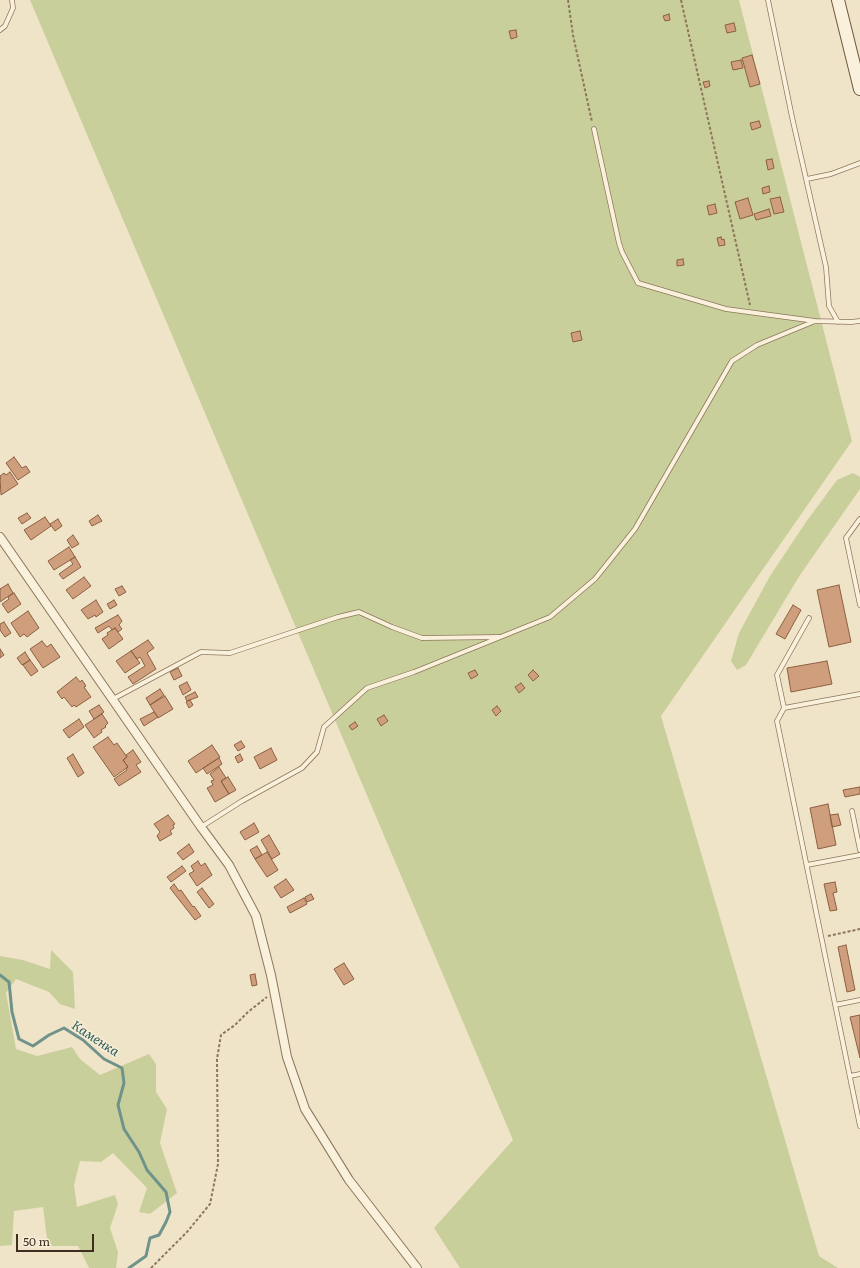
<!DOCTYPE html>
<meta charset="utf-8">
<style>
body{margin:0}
#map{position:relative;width:860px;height:1268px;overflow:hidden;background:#f0e4c8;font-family:Literata,serif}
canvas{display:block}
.scale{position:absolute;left:16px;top:1234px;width:78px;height:18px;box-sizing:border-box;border:2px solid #3d2e20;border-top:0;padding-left:5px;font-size:12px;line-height:14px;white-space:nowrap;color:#3d2e20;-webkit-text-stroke:3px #f7eed8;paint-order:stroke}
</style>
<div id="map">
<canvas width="860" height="1268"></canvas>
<div class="scale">50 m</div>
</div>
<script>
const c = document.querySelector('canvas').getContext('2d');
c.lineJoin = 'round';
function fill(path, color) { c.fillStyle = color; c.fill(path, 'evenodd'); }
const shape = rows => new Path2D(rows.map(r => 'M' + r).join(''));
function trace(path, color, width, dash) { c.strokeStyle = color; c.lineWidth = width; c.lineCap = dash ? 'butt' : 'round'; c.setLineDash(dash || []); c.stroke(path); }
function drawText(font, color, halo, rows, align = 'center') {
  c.font = font + ' Literata,serif'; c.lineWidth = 3; c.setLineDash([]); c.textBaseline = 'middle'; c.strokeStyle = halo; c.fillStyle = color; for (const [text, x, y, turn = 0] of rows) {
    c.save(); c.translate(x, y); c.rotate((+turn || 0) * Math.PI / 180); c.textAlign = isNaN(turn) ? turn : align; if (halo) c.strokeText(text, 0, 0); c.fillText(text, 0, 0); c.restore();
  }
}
const green = shape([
 [30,0,739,0,852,441,661,716,819,1256,838,1268,460,1268,434,1228,513,1140],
 [853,473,860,477,860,489,800,575,746,665,737,670,731,661,739,633,770,576,806,522,837,480],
 [51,950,73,972,75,1009,60,1004,49,992,16,979,6,993,16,1049,37,1056,72,1047,80,1059,100,1075,149,1054,156,1064,156,1092,167,1109,160,1143,177,1193,150,1214,139,1212,147,1188,113,1153,101,1162,80,1161,74,1185,77,1207,115,1195,118,1204,110,1228,118,1252,116,1268,89,1268,78,1246,48,1246,43,1207,14,1211,12,1245,0,1246,0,956,23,960,50,969]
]);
const stream = shape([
 [0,975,9,982,12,1012,19,1039,33,1046,49,1035,64,1028,83,1040,104,1059,122,1068,124,1083,118,1105,124,1129,139,1152,147,1170,166,1192,170,1212,166,1222,159,1235,150,1238,146,1256,129,1268]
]);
const building = shape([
 [669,14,670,20,665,21,663,16,669,14],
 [734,23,736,31,727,33,725,25,734,23],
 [516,30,517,37,511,39,509,31,516,30],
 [752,55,760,84,750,87,742,58,752,55],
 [741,60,743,68,733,70,731,62,741,60],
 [709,81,710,86,705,88,703,82,709,81],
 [759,121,761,127,752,130,750,123,759,121],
 [772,159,774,168,768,170,766,160,772,159],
 [769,186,770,192,763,194,762,188,769,186],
 [780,197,784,212,774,214,770,199,780,197],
 [748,198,753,215,740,219,735,202,748,198],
 [715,204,717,213,709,215,707,206,715,204],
 [769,209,771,216,756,220,754,214,769,209],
 [721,237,722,240,724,239,725,245,719,246,717,238,721,237],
 [683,259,684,265,677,266,677,260,683,259],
 [580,331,582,340,573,342,571,333,580,331],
 [14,457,22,468,26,466,30,472,18,480,6,463,14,457],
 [10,472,18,484,1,495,0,479,1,478,0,476,4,473,6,475,10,472],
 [27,513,31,518,22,524,18,518,27,513],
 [98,515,102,521,92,526,89,521,98,515],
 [45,517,51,526,31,540,24,530,45,517],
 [58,519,62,526,55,531,50,524,58,519],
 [73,535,79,544,72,548,67,540,73,535],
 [69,547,75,557,54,570,48,561,69,547],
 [75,557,81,567,63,579,59,574,73,564,70,560,75,557],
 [84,577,91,586,73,599,66,590,84,577],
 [8,584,13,593,0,602,0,589,8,584],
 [839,585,851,642,829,647,817,590,839,585],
 [122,586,126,592,119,596,115,589,122,586],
 [14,593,21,604,8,613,2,604,9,599,8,597,14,593],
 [96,600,103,612,96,617,95,615,88,619,81,610,96,600],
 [114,600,117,605,110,609,107,604,114,600],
 [793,605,801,610,785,639,776,634,793,605],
 [28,611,39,628,27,637,24,634,20,637,11,623,28,611],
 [118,615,122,621,119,625,122,629,118,632,115,628,112,630,109,626,98,633,95,628,118,615],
 [4,622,11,633,5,637,0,630,0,624,4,622],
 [115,628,123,639,109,649,102,639,108,635,107,633,115,628],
 [148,640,154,648,147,653,156,669,133,684,128,677,145,666,140,657,137,659,131,651,148,640],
 [42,641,47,647,51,644,60,657,43,668,30,649,42,641],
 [0,649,4,655,0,658,0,649],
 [131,651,140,663,125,673,116,661,131,651],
 [25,652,30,660,22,665,17,658,25,652],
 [30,660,38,671,31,676,23,665,30,660],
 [827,661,832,684,791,692,787,668,827,661],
 [178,668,182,676,174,680,170,672,178,668],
 [475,670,478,675,471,679,468,673,475,670],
 [533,670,539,676,533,681,528,675,533,670],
 [76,677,80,682,82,680,86,686,84,687,91,697,76,707,74,705,72,707,64,697,62,699,57,692,76,677],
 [187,682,191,690,183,695,179,686,187,682],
 [521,683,525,688,519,693,515,687,521,683],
 [160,689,164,695,150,705,146,698,160,689],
 [195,692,198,697,187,701,185,697,195,692],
 [165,696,173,709,158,718,150,705,165,696],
 [190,700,193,705,189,708,186,702,190,700],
 [99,705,104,712,94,719,89,711,99,705],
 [497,706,501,711,496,716,492,710,497,706],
 [154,712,158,717,144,726,140,719,154,712],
 [102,714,108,723,105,726,106,727,101,730,102,732,94,738,85,725,102,714],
 [384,715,388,721,381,726,377,719,384,715],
 [79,719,84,727,69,738,63,730,79,719],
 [355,722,358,726,352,730,349,726,355,722],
 [108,737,114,745,117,743,127,757,123,760,128,767,114,777,93,747,108,737],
 [241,741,245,747,238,751,234,745,241,741],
 [212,745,220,757,196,773,188,761,212,745],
 [271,748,277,760,260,769,254,757,271,748],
 [133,750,141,762,136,765,141,772,119,786,114,779,127,770,126,768,128,767,123,760,127,757,126,755,133,750],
 [73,754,84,773,78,777,67,758,73,754],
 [240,754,243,760,238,763,235,757,240,754],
 [219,758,222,764,207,774,203,768,219,758],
 [219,767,226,778,221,781,229,794,215,802,207,788,213,785,211,781,214,780,210,774,219,767],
 [228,777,236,790,229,794,221,781,228,777],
 [860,787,860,794,845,797,843,790,860,787],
 [828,804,836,845,818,849,810,808,828,804],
 [838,814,841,825,832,827,830,815,838,814],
 [168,815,175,824,173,825,174,828,170,831,172,834,160,841,157,836,160,832,154,824,168,815],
 [254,823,259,832,245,840,240,832,254,823],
 [269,835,280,854,272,859,261,840,269,835],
 [189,844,194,852,183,860,177,853,189,844],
 [257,846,262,855,255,859,250,850,257,846],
 [267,852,278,870,267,877,255,859,267,852],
 [198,861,201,866,205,863,212,875,197,886,189,874,194,871,191,866,198,861],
 [182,866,186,871,171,882,167,877,182,866],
 [286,879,294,890,281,898,274,887,286,879],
 [835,882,837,892,833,893,837,910,830,911,824,884,835,882],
 [174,884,179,891,181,890,193,907,194,906,201,916,195,920,170,888,174,884],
 [202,888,214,904,209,908,197,892,202,888],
 [311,894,314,899,307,902,305,897,311,894],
 [304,898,307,904,290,913,287,907,304,898],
 [846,945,855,990,847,992,838,947,846,945],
 [344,963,354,979,344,985,334,969,344,963],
 [255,974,257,985,252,986,250,975,255,974],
 [860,1015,860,1058,850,1017,860,1015]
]);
const path = shape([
 [568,0,573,35,592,122],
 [681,0,750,305],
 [828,936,860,929],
 [151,1268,187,1232,210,1204,218,1164,217,1059,221,1035,235,1025,248,1012,267,997]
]);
const lane = shape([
 [768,0,792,117,826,267,829,306,838,322],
 [0,30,5,26,13,8,12,0],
 [594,129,619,243,622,252,638,283,726,309,815,321,851,322,860,321],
 [807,179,831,174,860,163],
 [860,519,846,538,860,605],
 [860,694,784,708,777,721,860,1126],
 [113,699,201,652,230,653,338,617,359,612,392,627,422,638,500,637],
 [784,708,777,675,809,618],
 [852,811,860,850],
 [201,827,242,801,302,768,317,752,324,727,367,688,414,672,550,617,595,579,635,529,732,361,757,345,815,321],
 [807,865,860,855],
 [835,1005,860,1000],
 [850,1076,860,1074]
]);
const street = shape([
 [0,537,201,827,229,865,256,916,271,975,287,1057,305,1109,349,1180,417,1268]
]);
const secondary = shape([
 [838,0,860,89]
]);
const waterNames = [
 ["Каменка",95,1039,33]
];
fill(green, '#c9cf9b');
trace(stream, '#6f938a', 3);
fill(building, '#cf9f7d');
trace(building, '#8d5f41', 1);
trace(lane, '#8d765c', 5.5);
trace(street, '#8d765c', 10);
trace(secondary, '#6f573f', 14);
trace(path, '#8d765c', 2, [3, 2]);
trace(lane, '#faf1dc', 4);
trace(street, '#faf1dc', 8);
trace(secondary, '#faf1dc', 12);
drawText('italic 13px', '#2f5d5a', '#f7eed8', waterNames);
</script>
